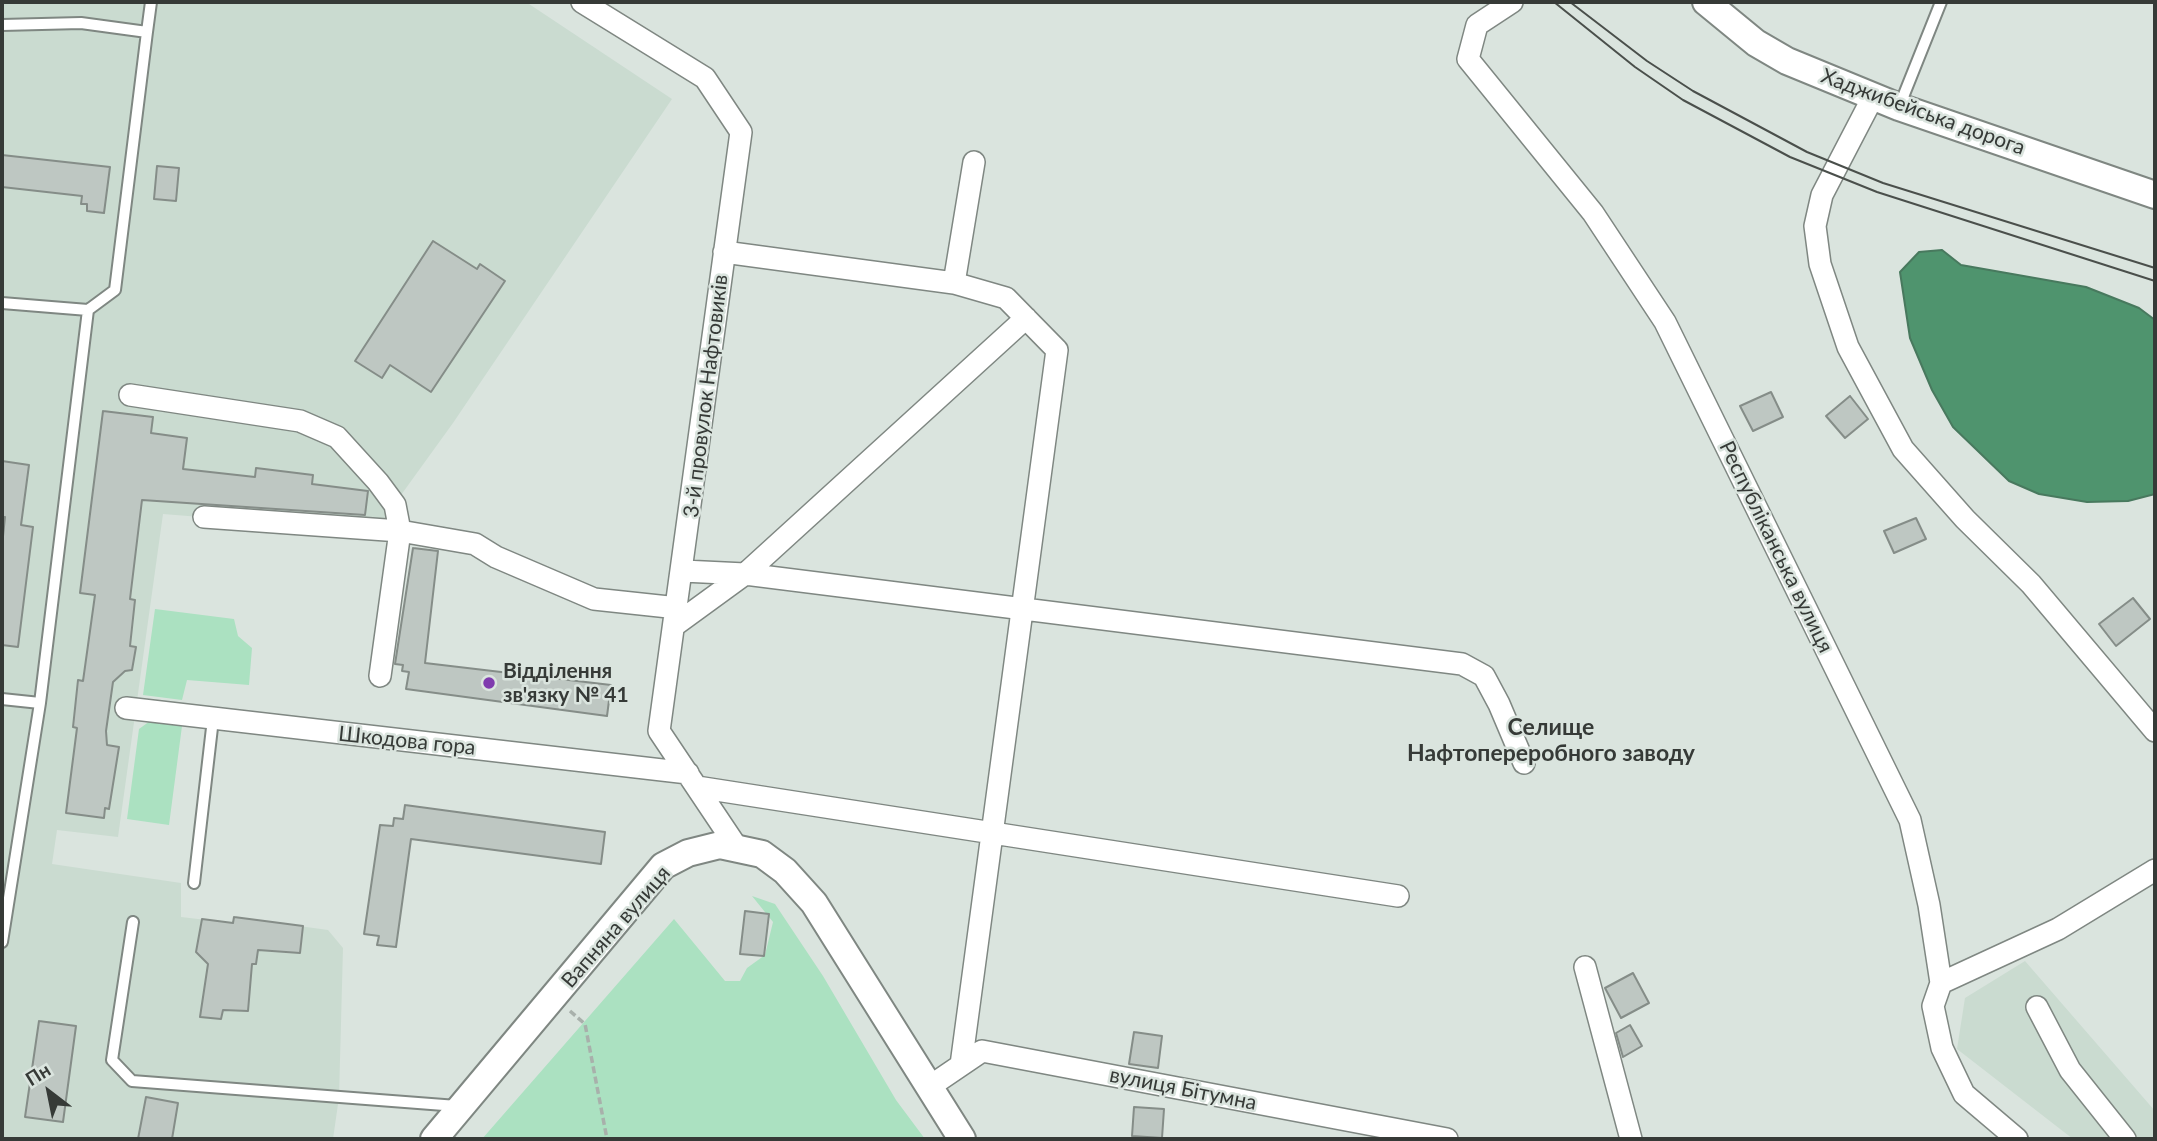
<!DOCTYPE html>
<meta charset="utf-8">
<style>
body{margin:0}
#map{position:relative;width:2157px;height:1141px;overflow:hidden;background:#dae4de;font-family:Lato,sans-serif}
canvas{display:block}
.frame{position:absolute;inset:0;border:4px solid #363a37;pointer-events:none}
.north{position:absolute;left:14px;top:1057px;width:70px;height:70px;-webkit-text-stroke:5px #dae4de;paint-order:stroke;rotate:328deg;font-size:19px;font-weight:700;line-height:28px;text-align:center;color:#363a37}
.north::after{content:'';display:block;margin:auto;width:24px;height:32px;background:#363a37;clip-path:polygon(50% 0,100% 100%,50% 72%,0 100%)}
</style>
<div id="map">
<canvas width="2157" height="1141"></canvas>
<div class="frame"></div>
<div class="north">Пн</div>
</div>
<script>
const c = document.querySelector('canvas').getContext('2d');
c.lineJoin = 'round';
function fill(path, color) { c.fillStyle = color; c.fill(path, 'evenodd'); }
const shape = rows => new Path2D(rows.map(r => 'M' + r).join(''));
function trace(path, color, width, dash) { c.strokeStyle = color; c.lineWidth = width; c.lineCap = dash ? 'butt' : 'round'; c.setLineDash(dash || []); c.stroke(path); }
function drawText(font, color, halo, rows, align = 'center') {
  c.font = font + ' Lato,sans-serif'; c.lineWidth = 5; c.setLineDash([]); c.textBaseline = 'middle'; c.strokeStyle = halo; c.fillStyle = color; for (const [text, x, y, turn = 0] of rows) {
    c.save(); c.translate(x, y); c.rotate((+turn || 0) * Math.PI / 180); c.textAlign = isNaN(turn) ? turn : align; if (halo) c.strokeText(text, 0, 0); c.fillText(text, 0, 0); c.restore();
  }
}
const built = shape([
 [2,2,526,2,672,99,453,423,375,531,163,514,118,837,57,830,52,864,181,883,181,917,232,923,234,917,328,930,343,948,339,1097,333,1139,2,1139],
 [2025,961,2155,1111,2155,1139,2073,1139,1957,1049,1965,998]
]);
const green = shape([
 [155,609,234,619,238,636,252,648,249,685,187,680,182,700,143,695],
 [150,721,182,726,169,825,127,819,139,729],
 [752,896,775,904,823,976,896,1100,925,1139,482,1139,674,919,725,981,740,981,747,968,765,955,773,922]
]);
const water = shape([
 [1942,250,1961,265,2086,287,2139,308,2155,320,2155,494,2128,501,2087,502,2039,494,2009,481,1953,427,1932,390,1910,338,1900,272,1919,252,1942,250]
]);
const building = shape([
 [2,155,110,167,104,213,87,211,87,204,81,204,82,196,2,187,2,155],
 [157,166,179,168,176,201,154,199,157,166],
 [433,241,477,269,480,264,505,281,431,392,390,365,382,378,355,361,433,241],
 [1771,392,1783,417,1753,431,1740,406,1771,392],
 [1850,396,1868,419,1845,438,1826,416,1850,396],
 [103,411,153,417,151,433,187,438,183,469,255,477,256,468,313,475,312,484,368,491,365,515,142,500,130,599,135,600,130,646,136,647,132,670,125,671,113,682,106,731,107,745,119,747,109,809,105,808,104,818,66,813,77,728,73,727,78,680,83,681,95,595,80,593,103,411],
 [2,461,29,465,21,525,33,527,18,647,2,645,2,546,5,517,2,517,2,461],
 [1916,518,1926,539,1894,553,1884,531,1916,518],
 [413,548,438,551,425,663,611,685,607,716,406,689,409,672,402,671,403,665,395,664,413,548],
 [2133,598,2150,619,2116,646,2099,624,2133,598],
 [405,805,605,832,601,864,411,839,396,947,377,945,379,936,364,934,380,825,393,826,394,818,403,819,405,805],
 [745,911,769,914,764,956,740,954,745,911],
 [234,917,303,926,300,953,258,950,256,964,252,964,248,1011,223,1010,221,1019,200,1017,208,964,196,952,202,919,233,923,234,917],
 [1633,973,1649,1003,1621,1018,1605,988,1633,973],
 [39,1021,76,1026,63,1122,25,1117,39,1021],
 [1630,1025,1642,1046,1623,1057,1616,1033,1630,1025],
 [1134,1032,1162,1036,1158,1068,1129,1064,1134,1032],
 [146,1097,178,1103,172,1139,138,1139,146,1097],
 [1134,1107,1164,1109,1162,1138,1132,1136,1134,1107]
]);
const path = shape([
 [570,1011,585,1024,607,1139]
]);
const service = shape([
 [2,25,81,23,147,32,151,2],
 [1899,107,1941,2],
 [2,303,88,310,115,290,147,32],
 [2,699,40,703],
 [194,883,213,719],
 [133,922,112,1060,132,1081,457,1106],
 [2,942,40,703,88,310]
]);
const minor = shape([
 [582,2,705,78,741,132,659,731,736,846],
 [1512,2,1477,25,1468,59,1593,213,1665,322,1910,820,1929,905,1941,983,1933,1006,1942,1048,1964,1094,2017,1139],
 [1873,97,1822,195,1815,226,1820,264,1848,347,1903,449,1965,519,2031,584,2155,731],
 [724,252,954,283,1006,298,1057,350,961,1065],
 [954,283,974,162],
 [130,395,300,421,337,437,378,482,395,505,400,531,380,676],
 [204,517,400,531,475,544,496,557,594,599,678,608],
 [683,571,745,574,1462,664,1484,676,1499,704,1524,763],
 [675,625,745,574,1026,318],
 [126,708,688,773],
 [697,787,1398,896],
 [1585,967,1631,1139],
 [1941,983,2058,929,2155,870],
 [2037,1007,2070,1070,2125,1139],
 [929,1087,982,1051,1447,1139]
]);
const tertiary = shape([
 [1706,2,1756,43,1787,61,1899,107,2155,195],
 [434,1139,663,866,688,853,720,845,762,854,785,871,814,903,962,1139]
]);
const tram = shape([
 [1554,2,1635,67,1683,100,1790,157,1877,192,2155,281],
 [1570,2,1647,61,1693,91,1807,152,1883,183,2155,268]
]);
const markers = [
 [489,683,7,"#7f3bae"]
];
const streetNames = [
 ["Хаджибейська дорога",1923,112,20],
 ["3-й провулок Нафтовиків",706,396,-83],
 ["Республіканська вулиця",1776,547,64],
 ["Шкодова гора",407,741,6],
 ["Вапняна вулиця",616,927,-49],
 ["вулиця Бітумна",1183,1089,11]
];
const poiNames = [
 ["Відділення",503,671],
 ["зв'язку № 41",503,695]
];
const neighbourhoodNames = [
 ["Селище",1551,728],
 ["Нафтопереробного заводу",1551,754]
];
fill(built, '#cadbd0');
fill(green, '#abe1c1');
fill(water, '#4f946e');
trace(water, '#48795e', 2);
fill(building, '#bec7c2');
trace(building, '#858d88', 2);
trace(service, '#7f8782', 14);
trace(minor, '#7f8782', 24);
trace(tertiary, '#7f8782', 30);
trace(path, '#a8b0ab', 3.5, [7, 3.5]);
trace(service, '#fff', 10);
trace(minor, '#fff', 21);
trace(tertiary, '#fff', 26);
trace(tram, '#4a4f4b', 2);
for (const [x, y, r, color] of markers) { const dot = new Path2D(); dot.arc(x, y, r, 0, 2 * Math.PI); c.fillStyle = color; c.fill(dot); trace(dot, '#dae4de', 2.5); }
drawText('21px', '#363a37', '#dae4de', streetNames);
drawText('bold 21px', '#363a37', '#dae4de', poiNames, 'left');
drawText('bold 23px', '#363a37', '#dae4de', neighbourhoodNames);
</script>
